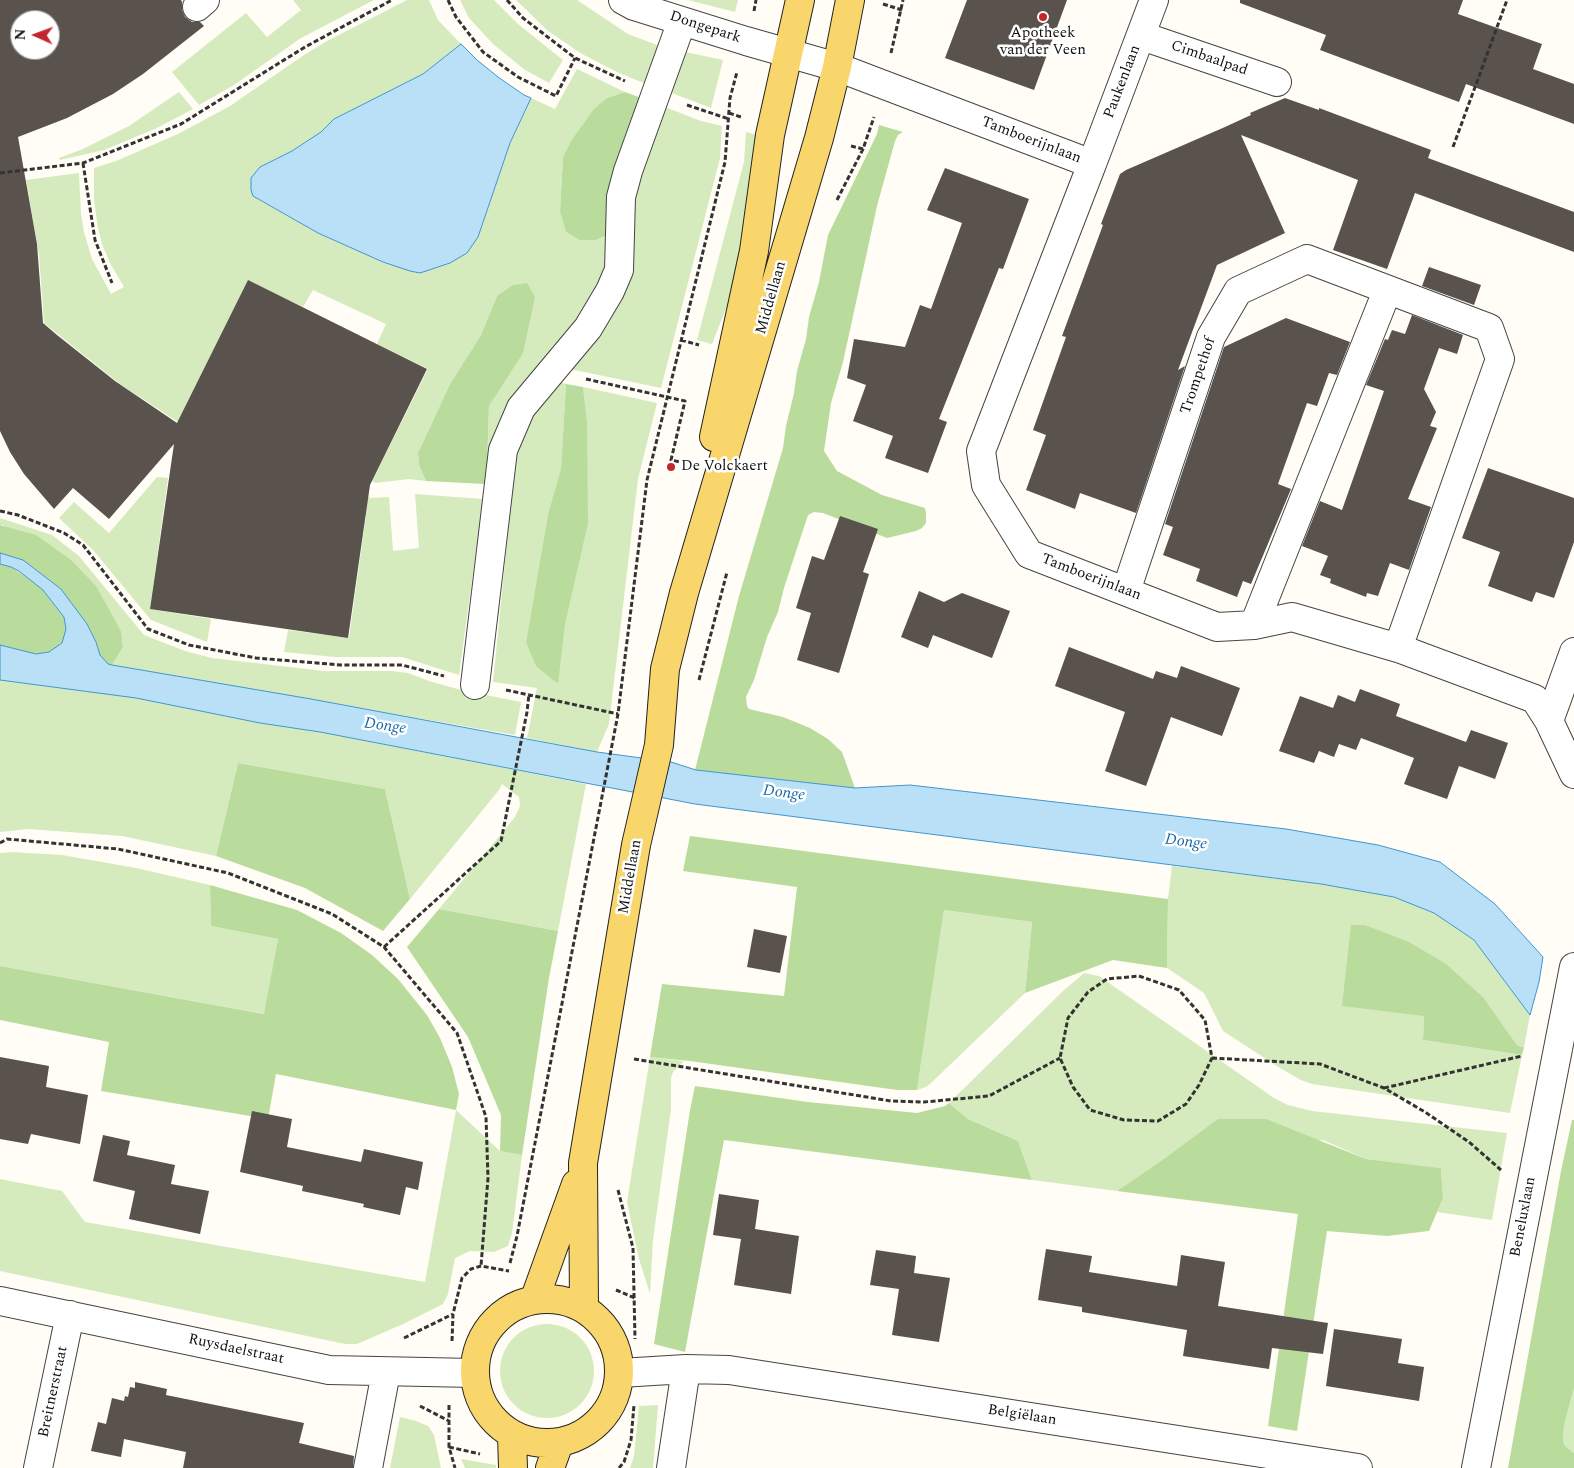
<!DOCTYPE html>
<meta charset="utf-8">
<style>
body{margin:0}
#map{position:relative;width:1574px;height:1468px;overflow:hidden;background:#fffdf5;font-family:Spectral,serif}
canvas{display:block}
.north{position:absolute;left:10px;top:10px;width:50px;height:50px;box-sizing:border-box;background:#fff;border:1px solid #a0a0a0;border-radius:50%;rotate:272deg;font-size:14px;font-weight:700;line-height:20px;text-align:center;color:#111}
.north::after{content:'';display:block;margin:auto;width:18px;height:22px;background:#c4262e;clip-path:polygon(50% 0,100% 100%,50% 72%,0 100%)}
</style>
<div id="map">
<canvas width="1574" height="1468"></canvas>
<div class="north">N</div>
</div>
<script>
const c = document.querySelector('canvas').getContext('2d');
c.lineJoin = 'round';
function fill(path, color) { c.fillStyle = color; c.fill(path, 'evenodd'); }
const shape = rows => new Path2D(rows.map(r => 'M' + r).join(''));
function trace(path, color, width, dash) { c.strokeStyle = color; c.lineWidth = width; c.lineCap = dash ? 'butt' : 'round'; c.setLineDash(dash || []); c.stroke(path); }
function drawText(font, color, halo, rows, align = 'center') {
  c.font = font + ' Spectral,serif'; c.lineWidth = 5; c.setLineDash([]); c.textBaseline = 'middle'; c.strokeStyle = halo; c.fillStyle = color; for (const [text, x, y, turn = 0] of rows) {
    c.save(); c.translate(x, y); c.rotate((+turn || 0) * Math.PI / 180); c.textAlign = isNaN(turn) ? turn : align; if (halo) c.strokeText(text, 0, 0); c.fillText(text, 0, 0); c.restore();
  }
}
const green = shape([
 [293,0,374,0,301,38,234,85,199,105,172,72,246,13,267,37,301,10],
 [407,0,429,0,438,20,461,44,423,74,334,119,321,132,292,151,260,167,253,196,318,233,383,262,420,273,450,263,478,237,510,143,531,98,555,109,577,69,625,92,607,98,571,141,563,157,560,212,566,232,579,240,596,240,614,232,611,266,487,470,489,406,494,397,497,296,481,335,450,384,418,453,419,465,426,481,409,479,375,483,372,481,428,369,377,344,386,324,313,290,303,307,248,281,178,422,120,384,44,323,39,254,26,180,79,173,81,214,84,232,92,259,111,294,124,287,110,263,102,244,98,228,94,200,94,168,116,161,178,134,230,106,304,55,327,41],
 [460,0,494,0,518,24,563,60,549,83,525,70,493,44,469,18],
 [516,0,577,0,628,34,662,47,648,85,617,72,582,54,548,31],
 [688,0,738,0,735,12],
 [676,50,723,60,711,108,664,90],
 [179,92,193,109,157,128,104,150,60,160,59,158,83,149,129,126],
 [657,104,701,121,722,126,720,158,661,388,565,368,588,342],
 [746,132,758,135,743,242,727,306,712,344,697,340,744,162],
 [552,380,566,384,561,468,548,514,526,642,557,684,587,420,583,387,657,403,638,479,609,724,597,752,527,738,537,688,493,682,518,433],
 [157,477,168,478,150,609,211,619,207,642,151,620,93,550,59,518,74,502,109,533],
 [356,492,371,498,389,497,393,551,419,548,415,494,483,499,459,675,402,657,335,657,284,652,288,630,349,638,366,516,352,514],
 [0,518,52,535,79,556,144,635,185,651,212,658,324,671,392,671,408,673,429,681,461,690,521,702,515,735,112,665,123,647,121,631,112,616,3,525,0,525],
 [0,680,136,698,260,723,320,732,586,784,558,931,439,909,515,817,520,806,519,797,502,784,499,790,410,899,385,789,238,763,216,856,122,836,29,829,0,832],
 [11,852,62,855,136,868,210,885,211,926,278,939,265,1014,0,966,0,853],
 [1172,866,1321,884,1394,897,1434,913,1474,940,1530,1015,1524,1047,1518,1046,1509,1034,1484,998,1365,925,1351,925,1424,1016,1423,1040,1522,1055,1510,1113,1312,1084,1301,1080,1280,1068,1223,1031,1204,993,1167,968,1168,899],
 [944,910,1032,922,1025,993,931,1083,926,1087,917,1090],
 [1084,973,1099,976,1274,1098,1288,1105,1312,1111,1507,1133,1492,1220,1437,1212,1443,1198,1441,1168,1366,1159,1323,1140,1168,1156,1117,1191,1032,1180,1018,1141,968,1119,949,1103,1063,991],
 [650,1057,684,1061,673,1072,671,1078,671,1109,653,1240,650,1294,639,1259,627,1202],
 [456,1110,500,1151,522,1155,512,1233,508,1246,494,1252,470,1251,455,1258,448,1294,443,1304,403,1324,357,1344,345,1344,0,1271,0,1179,62,1191,85,1222,425,1282],
 '500 1371a47 47 0 1 1 94 0a47 47 0 1 1-94 0Z',
 [1574,1388,1574,1453,1565,1446,1563,1441,1564,1425],
 [658,1405,653,1468,630,1468,634,1456,639,1406],
 [400,1417,416,1421,428,1426,434,1435,441,1468,390,1468],
 [461,1459,496,1465,496,1468,465,1468]
]);
const forest = shape([
 [625,92,644,99,614,232,596,240,579,240,566,232,560,212,563,157,571,141,594,109,607,98],
 [879,125,903,132,898,135,895,141,877,206,843,362,831,403,824,451,837,471,882,495,925,508,926,513,926,523,922,528,916,531,887,538,823,513,814,512,808,515,784,588,778,612,767,637,754,680,746,697,747,706,749,709,783,717,810,728,828,739,842,752,855,788,695,770,739,596,783,448,786,426,794,393,797,371,806,339,809,317,819,282,828,235,877,134],
 [527,283,535,297,523,353,489,406,487,470,485,484,426,481,419,465,418,453,450,384,481,335,497,296,513,285],
 [566,384,583,387,587,420,588,523,565,624,558,684,536,666,526,642,548,514,561,468],
 [0,525,36,535,71,560,96,586,121,631,123,647,112,665,108,664,100,655,96,642,87,624,61,589,23,560,0,553],
 [0,564,11,567,30,579,43,590,64,617,66,629,65,636,62,643,54,649,49,652,36,654,0,645],
 [238,763,385,789,410,899,383,931,305,888,216,856],
 [690,836,1168,899,1167,968,1113,960,1025,993,1032,922,944,910,917,1090,897,1090,690,1061,650,1057,662,984,784,996,797,887,683,871],
 [210,885,297,910,341,933,372,955,398,979,427,1015,440,1038,452,1067,459,1094,456,1110,276,1074,268,1119,101,1091,109,1042,0,1020,0,966,264,1014,278,939,211,926],
 [439,909,558,931,549,978,522,1155,500,1151,501,1115,468,1037,407,947],
 [1351,925,1365,925,1409,942,1446,964,1484,998,1509,1034,1518,1046,1524,1047,1522,1055,1423,1040,1424,1016,1342,1006],
 [695,1086,808,1102,917,1113,945,1106,949,1103,968,1119,1018,1141,1032,1180,724,1140,685,1352,654,1344,690,1110],
 [1218,1119,1266,1119,1366,1159,1441,1168,1443,1198,1429,1231,1387,1236,1327,1231,1297,1431,1268,1426,1298,1214,1117,1191,1168,1156],
 [1572,1120,1574,1120,1574,1388,1564,1425,1563,1441,1565,1446,1574,1453,1574,1468,1508,1468,1561,1171]
]);
const water = shape([
 [461,44,477,60,498,77,524,95,531,98,510,143,478,237,467,253,450,263,420,273,410,271,383,262,318,233,253,196,251,190,251,178,260,167,292,151,321,132,334,119,423,74,461,44],
 [0,553,23,560,61,589,87,624,96,642,100,655,108,664,112,665,311,699,597,752,671,762,696,770,855,788,910,785,1286,829,1378,845,1440,862,1495,904,1543,957,1539,982,1530,1015,1474,940,1434,913,1394,897,1321,884,695,804,320,732,260,723,136,698,0,680,0,645,36,654,49,652,62,643,66,629,64,617,43,590,19,571,11,567,0,564,0,553]
]);
const building = shape([
 [0,0,181,0,182,2,182,10,185,17,192,22,200,22,204,26,143,74,113,94,67,118,18,137,37,244,43,323,57,335,115,381,177,423,248,280,427,369,370,485,348,638,150,609,174,444,109,519,73,488,54,509,24,474,10,452,0,431],
 [20,20,50,20,50,50,20,50],
 [967,0,1067,0,1034,90,945,58],
 [1240,0,1463,0,1458,14,1542,44,1533,69,1574,84,1574,124,1466,84,1459,102,1320,50,1326,35,1240,3],
 [1285,98,1319,110,1319,108,1431,150,1428,158,1574,212,1574,252,1415,193,1387,269,1333,250,1358,180,1241,135,1285,233,1217,265,1178,370,1185,366,1136,513,1080,493,1075,509,1026,490,1046,435,1033,430,1066,337,1062,336,1103,225,1101,224,1120,174,1126,170,1225,127,1251,115,1250,113],
 [945,168,1029,199,1003,269,999,268,939,419,947,422,928,473,885,458,893,436,853,421,866,385,847,378,854,339,905,347,920,305,931,309,962,223,927,210],
 [1429,267,1481,285,1474,305,1422,286],
 [1412,315,1463,335,1457,354,1439,348,1424,389,1436,412,1430,426,1437,428,1408,499,1431,507,1409,570,1390,563,1378,596,1367,593,1366,597,1330,583,1331,579,1320,575,1328,556,1302,546,1320,501,1342,510,1384,391,1366,385,1385,339,1388,340,1392,330,1405,334],
 [1286,318,1350,342,1337,375,1329,373,1317,406,1307,403,1278,484,1291,489,1251,584,1243,581,1237,597,1196,581,1200,569,1163,555,1173,527,1165,524,1224,347],
 [1488,468,1574,498,1574,542,1554,598,1536,592,1532,602,1488,586,1500,552,1462,538],
 [840,516,878,529,863,572,869,574,839,673,797,660,811,613,796,608,812,556,824,560],
 [919,591,944,602,962,593,1010,611,992,658,933,635,928,648,901,637],
 [1069,647,1153,679,1156,671,1177,678,1181,666,1240,688,1222,736,1171,717,1146,786,1105,771,1125,712,1055,686],
 [1360,689,1400,704,1396,716,1466,742,1471,730,1508,743,1495,779,1459,766,1447,799,1404,784,1414,758,1361,738,1356,750,1339,744,1334,757,1319,751,1314,763,1279,751,1300,696,1333,708,1338,695,1355,702],
 [754,929,787,936,780,973,747,967],
 [0,1057,49,1066,46,1087,88,1095,80,1144,31,1134,28,1144,0,1139],
 [252,1111,292,1119,287,1147,361,1162,364,1149,423,1162,418,1190,406,1187,400,1215,363,1207,364,1204,302,1191,303,1186,240,1172],
 [103,1135,130,1141,127,1155,175,1165,171,1184,209,1191,200,1234,129,1219,135,1191,93,1181],
 [719,1194,759,1200,755,1229,799,1236,791,1294,734,1285,741,1239,713,1235],
 [1046,1249,1092,1256,1089,1272,1177,1286,1181,1255,1225,1262,1218,1306,1328,1323,1323,1354,1272,1348,1269,1369,1183,1356,1187,1330,1082,1312,1082,1307,1038,1300],
 [876,1250,916,1256,914,1273,950,1278,939,1342,892,1335,899,1289,870,1285],
 [1334,1329,1402,1339,1398,1363,1424,1367,1419,1401,1326,1386],
 [135,1382,167,1389,166,1395,304,1423,299,1443,354,1456,353,1468,183,1468,186,1452,124,1439,121,1457,91,1451,98,1422,106,1424,112,1398,124,1401,125,1396,128,1397,130,1387,135,1388]
]);
const path = shape([
 [448,0,456,17,483,52,518,77,556,96,575,58],
 [507,0,523,18,575,58,625,81],
 [883,4,902,10],
 [754,11,756,0],
 [891,53,903,0],
 [687,105,729,119],
 [729,113,741,117],
 [851,146,863,149],
 [1453,147,1507,0],
 [83,163,95,240,112,283],
 [0,173,83,163,181,124,305,47,392,0],
 [837,200,863,149,874,117],
 [681,340,699,345],
 [586,379,685,401,671,460,680,462],
 [0,511,18,515,64,533,83,545,148,629,189,645,256,658,341,665,402,665,444,676],
 [699,680,727,572],
 [506,690,618,714],
 [0,843,7,839,118,849,228,873,332,914,384,947,457,1033,486,1117,488,1178,481,1266],
 [384,947,501,841,527,712,529,694],
 [1139,976,1179,990,1205,1020,1212,1058,1199,1085,1186,1104,1158,1121,1124,1120,1090,1110,1073,1087,1060,1058,1068,1018,1088,992,1107,979,1139,976],
 [1212,1058,1320,1064,1384,1088,1425,1112,1469,1142,1501,1170],
 [634,1059,891,1101,924,1102,989,1096,1060,1058],
 [1384,1088,1522,1056],
 [618,1190,633,1248,635,1339],
 [510,1263,517,1236,618,714,647,480,725,162,730,98,737,72],
 [616,1290,635,1298],
 [404,1338,453,1314],
 [452,1341,453,1314,462,1278,471,1269,481,1266,509,1271],
 [449,1405,449,1447,455,1468],
 [420,1406,449,1421],
 [449,1447,480,1454],
 [619,1468,624,1462,631,1440,634,1405]
]);
const minor = shape([
 [623,0,634,6,746,41,837,67,1092,164,981,451,986,485,1029,554,1217,627,1254,625,1292,617,1398,648,1535,699,1549,721,1574,774],
 [197,7,205,0],
 [1142,36,1277,82],
 [1092,164,1154,0],
 [1126,591,1211,337,1238,291,1307,259,1489,328,1500,359,1398,648],
 [1254,625,1387,291],
 [475,685,503,450,521,408,588,328,610,291,619,270,621,197,628,171,682,21],
 [1549,721,1574,652],
 [0,1301,329,1370,474,1373],
 [620,1373,686,1369],
 [38,1468,70,1315],
 [368,1468,386,1372],
 [671,1468,686,1369,729,1370,1358,1468],
 [1476,1468,1574,967]
]);
const major = shape([
 [714,437,754,251,770,135,800,0],
 [535,1298,576,1184],
 '475 1371a72 72 0 1 1 144 0a72 72 0 1 1-144 0Z',
 [584,1308,583,1163,636,845,659,745,665,669,684,593,819,138,837,67,850,0],
 [512,1435,513,1468],
 [550,1468,559,1443]
]);
const markers = [
 [1043,17,5,"#c4262e"],
 [671,467,5,"#c4262e"]
];
const streetNames = [
 ["Dongepark",705,28,18],
 ["Cimbaalpad",1209,59,19],
 ["Paukenlaan",1123,82,-69],
 ["Tamboerijnlaan",1031,141,21],
 ["Middellaan",772,298,-74],
 ["Trompethof",1199,376,-71],
 ["Tamboerijnlaan",1091,578,21],
 ["Middellaan",631,877,-80],
 ["Beneluxlaan",1524,1217,-79],
 ["Ruysdaelstraat",236,1350,12],
 ["Breitnerstraat",54,1392,-78],
 ["Belgiëlaan",1022,1416,9]
];
const poiNames = [
 ["Apotheek",1043,34],
 ["van der Veen",1043,51],
 ["De Volckaert",681,467,"left"]
];
const waterNames = [
 ["Donge",385,727,8],
 ["Donge",784,794,7],
 ["Donge",1186,843,7]
];
fill(green, '#d5ebbd');
fill(forest, '#b9dc9c');
fill(water, '#b9e0f7');
trace(water, '#3f96cf', 1);
fill(building, '#5a524d');
trace(minor, '#444', 30);
trace(major, '#222', 30);
trace(path, '#333', 3, [5, 2.5]);
trace(minor, '#fff', 28);
trace(major, '#f9d66b', 28);
for (const [x, y, r, color] of markers) { const dot = new Path2D(); dot.arc(x, y, r, 0, 2 * Math.PI); c.fillStyle = color; c.fill(dot); trace(dot, '#fff', 2); }
drawText('15px', '#111', '#fff', streetNames);
drawText('15px', '#111', '#fff', poiNames);
drawText('italic 16px', '#1768a6', '#fff', waterNames);
</script>
